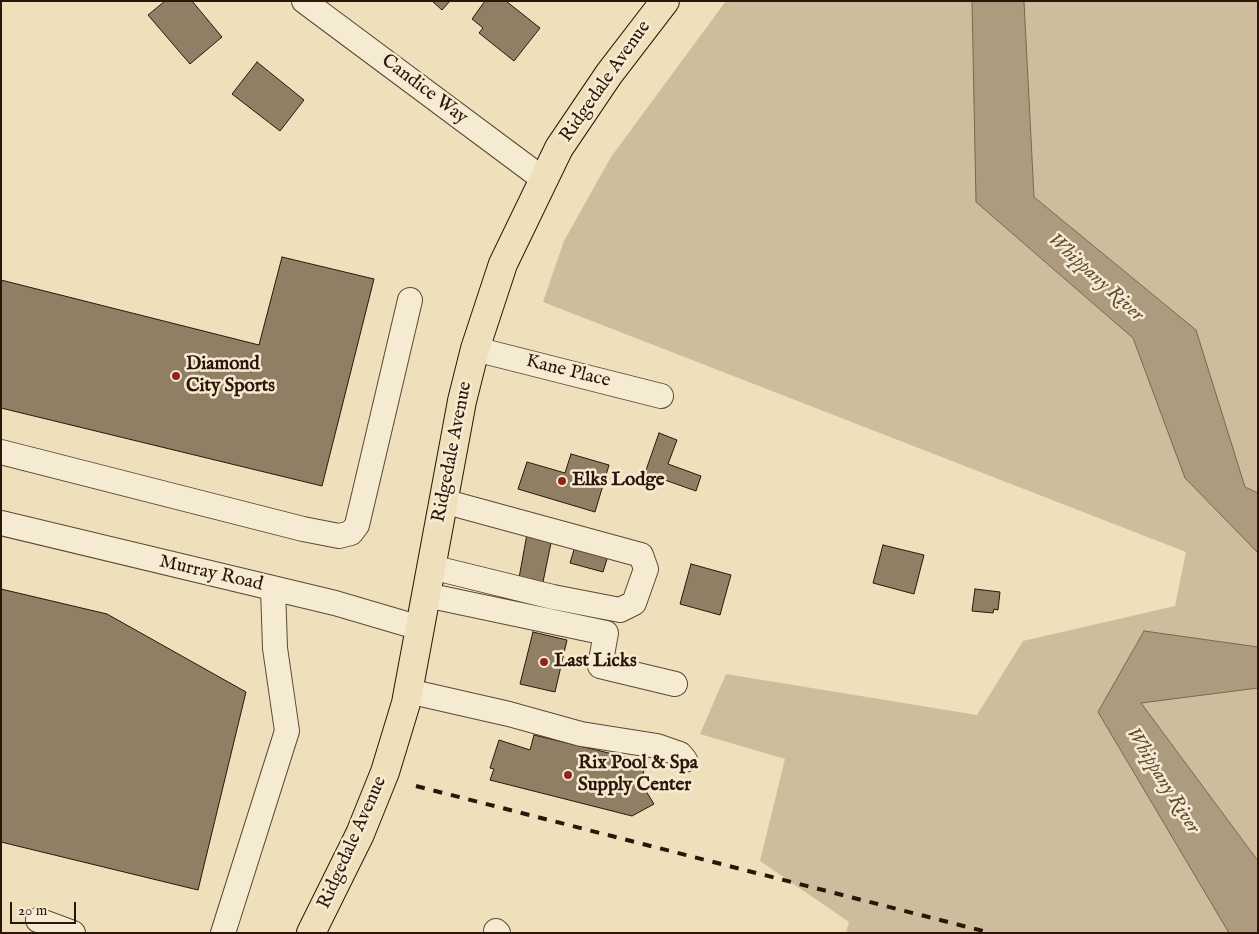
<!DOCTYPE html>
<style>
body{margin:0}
#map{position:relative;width:1259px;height:934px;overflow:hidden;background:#eee0ba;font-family:"IM FELL English",serif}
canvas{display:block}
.frame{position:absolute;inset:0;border:2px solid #2d1509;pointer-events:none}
.scale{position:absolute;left:10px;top:902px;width:66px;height:22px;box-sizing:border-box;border:2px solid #2d1509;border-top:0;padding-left:6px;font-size:15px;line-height:18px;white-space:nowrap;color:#2d1509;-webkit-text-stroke:4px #f4ebd2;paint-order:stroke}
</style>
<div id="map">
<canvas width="1259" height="934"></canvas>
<div class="frame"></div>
<div class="scale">20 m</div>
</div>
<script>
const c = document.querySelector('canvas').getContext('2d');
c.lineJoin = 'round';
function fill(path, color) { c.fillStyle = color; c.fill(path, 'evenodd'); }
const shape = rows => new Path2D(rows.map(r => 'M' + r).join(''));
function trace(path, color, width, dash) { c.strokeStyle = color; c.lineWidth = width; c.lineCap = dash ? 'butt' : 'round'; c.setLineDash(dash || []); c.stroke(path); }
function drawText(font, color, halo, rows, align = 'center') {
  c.font = font + ' "IM FELL English",serif'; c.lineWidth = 5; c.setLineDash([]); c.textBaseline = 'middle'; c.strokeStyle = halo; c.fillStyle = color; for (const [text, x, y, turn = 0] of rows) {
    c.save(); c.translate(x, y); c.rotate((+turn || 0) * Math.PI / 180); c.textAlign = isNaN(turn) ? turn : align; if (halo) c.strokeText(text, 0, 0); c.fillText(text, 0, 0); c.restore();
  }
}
const green = shape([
 [726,1,972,1,976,202,1133,338,1185,478,1258,553,1258,647,1144,631,1099,712,1229,933,846,933,849,922,760,861,785,759,700,734,726,674,977,715,1023,641,1175,606,1186,552,543,302,564,241,611,157],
 [1024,1,1258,1,1258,493,1245,487,1196,330,1034,197],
 [1258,688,1258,861,1140,703]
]);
const water = shape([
 [972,1,1024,1,1034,197,1196,330,1245,487,1258,493,1258,553,1185,478,1133,338,976,202,972,1],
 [1144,631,1258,647,1258,688,1141,703,1258,861,1258,933,1229,933,1098,712,1144,631]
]);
const building = shape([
 [165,1,192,1,222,37,190,64,148,15,165,1],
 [432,1,450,1,442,10,432,1],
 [485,1,506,1,540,28,514,61,479,33,483,28,472,19,485,1],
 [257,62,304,100,280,131,232,94,257,62],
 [282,257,374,279,322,486,1,408,1,280,259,345,282,257],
 [659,433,677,440,668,464,701,476,696,491,645,473,659,433],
 [571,454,609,465,595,512,518,489,527,462,565,473,571,454],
 [527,534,552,538,543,582,519,578,527,534],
 [577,540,610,549,603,572,570,563,577,540],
 [883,545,924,555,914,594,873,583,883,545],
 [691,564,731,575,720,615,680,604,691,564],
 [1,589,107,614,246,692,198,890,1,842,1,589],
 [975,589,1000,592,998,610,994,609,993,613,972,611,975,589],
 [533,632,567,640,555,692,520,684,533,632],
 [534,735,646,762,641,783,654,804,632,816,490,780,494,769,490,768,499,740,530,750,534,735]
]);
const minor = shape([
 [304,1,543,179],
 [475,349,661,396],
 [1,452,303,529,339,536,351,533,357,525,410,300],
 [1,523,335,603,420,628],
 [431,567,553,597,620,610,634,603,646,569,641,555,443,501],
 [426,595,606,633,600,666,675,684],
 [408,691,509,714,581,734,657,746,680,754,685,760],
 [38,920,73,933],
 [496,931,498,933],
 [223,933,287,731,275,648,273,588]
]);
const major = shape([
 [311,933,360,834,385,772,406,703,462,401,475,349,503,264,559,148,609,74,665,1]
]);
const rail = shape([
 [416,786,991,933]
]);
const markers = [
 [176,376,5,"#8f2418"],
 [562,481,5,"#8f2418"],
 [544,662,5,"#8f2418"],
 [568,775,5,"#8f2418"]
];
const streetNames = [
 ["Ridgedale Avenue",606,82,-55],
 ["Candice Way",424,90,37],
 ["Kane Place",568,372,14],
 ["Ridgedale Avenue",453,452,-79],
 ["Murray Road",211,574,13],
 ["Ridgedale Avenue",353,843,-66]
];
const poiNames = [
 ["Diamond",186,365],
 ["City Sports",186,387],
 ["Elks Lodge",572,481],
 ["Last Licks",554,662],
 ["Rix Pool & Spa",578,764],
 ["Supply Center",578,786]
];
const waterNames = [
 ["Whippany River",1095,278,42],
 ["Whippany River",1162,781,58]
];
fill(green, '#cdbd9c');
fill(water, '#ac9b7e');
trace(water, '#79654f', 1);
fill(building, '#917f65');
trace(building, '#2d1509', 1);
trace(minor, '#5d4835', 26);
trace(major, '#2d1509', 30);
trace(minor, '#f4ebd2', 24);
trace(major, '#eee0ba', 28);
trace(rail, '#2d1509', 4, [9, 9]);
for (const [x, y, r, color] of markers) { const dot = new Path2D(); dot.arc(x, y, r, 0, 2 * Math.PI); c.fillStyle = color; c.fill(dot); trace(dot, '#f4ebd2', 2); }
drawText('19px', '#2d1509', '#f4ebd2', streetNames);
drawText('bold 19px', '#2d1509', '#f4ebd2', poiNames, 'left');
drawText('italic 20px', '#604b38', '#f4ebd2', waterNames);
</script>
